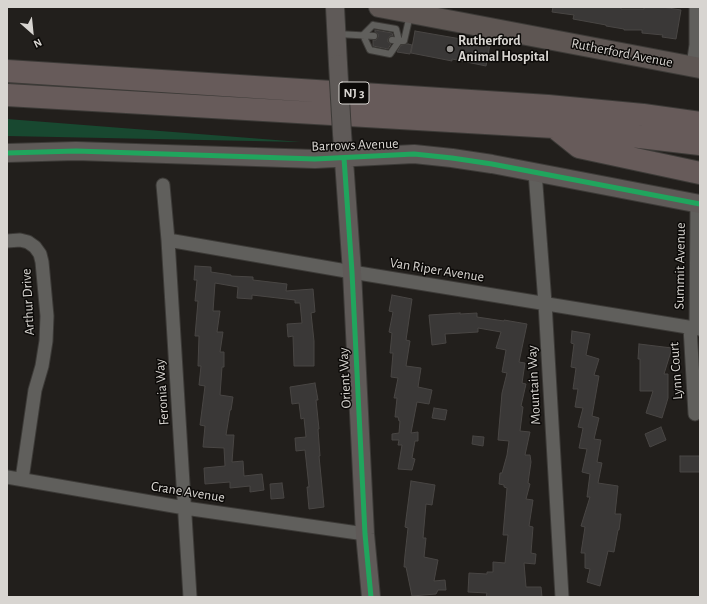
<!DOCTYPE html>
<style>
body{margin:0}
#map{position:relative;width:707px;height:604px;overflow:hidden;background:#221f1c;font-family:"Alegreya Sans",sans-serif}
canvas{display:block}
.frame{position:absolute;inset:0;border:8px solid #d8d5d1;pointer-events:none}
.north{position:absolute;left:12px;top:12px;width:40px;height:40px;-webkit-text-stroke:3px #0c0a08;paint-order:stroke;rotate:153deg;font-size:11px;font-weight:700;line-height:16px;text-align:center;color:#d8d5d1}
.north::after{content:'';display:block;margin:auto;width:14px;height:18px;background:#d8d5d1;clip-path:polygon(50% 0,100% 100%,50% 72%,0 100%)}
</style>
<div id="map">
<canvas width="707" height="604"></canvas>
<div class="frame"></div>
<div class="north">N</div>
</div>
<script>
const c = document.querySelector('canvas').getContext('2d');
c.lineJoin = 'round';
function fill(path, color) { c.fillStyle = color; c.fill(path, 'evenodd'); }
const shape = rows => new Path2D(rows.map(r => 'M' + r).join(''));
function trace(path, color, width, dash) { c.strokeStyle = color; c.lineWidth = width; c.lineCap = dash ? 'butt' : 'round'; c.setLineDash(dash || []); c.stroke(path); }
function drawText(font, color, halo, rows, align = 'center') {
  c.font = font + ' "Alegreya Sans",sans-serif'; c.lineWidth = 3; c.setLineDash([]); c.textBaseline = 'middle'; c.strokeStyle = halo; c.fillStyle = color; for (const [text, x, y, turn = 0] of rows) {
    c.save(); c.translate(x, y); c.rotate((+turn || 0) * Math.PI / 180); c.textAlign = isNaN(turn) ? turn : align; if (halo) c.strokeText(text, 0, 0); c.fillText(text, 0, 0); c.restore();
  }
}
const green = shape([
 [7,119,301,142,7,136]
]);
const building = shape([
 [553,7,621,7,621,9,644,9,644,7,662,7,681,10,676,39,662,37,663,35,642,33,642,30,624,30,624,29,606,26,606,25,573,19,574,15,552,12,553,7],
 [375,30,392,33,393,36,390,36,388,39,388,42,391,44,388,49,373,46,373,40,376,40,378,37,378,34,375,32,375,30],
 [415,31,490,44,486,66,452,59,452,61,411,53,415,31],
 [408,44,412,45,410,54,397,52,401,45,408,44],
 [195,266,211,267,211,272,231,275,231,276,253,277,253,280,287,284,286,291,313,289,315,312,311,313,314,341,314,366,294,366,293,336,288,337,287,324,302,323,300,303,295,303,295,300,252,295,252,299,237,298,238,287,215,283,213,311,220,311,217,332,223,332,220,352,224,352,224,367,222,367,220,395,233,397,231,410,230,410,226,435,234,435,232,462,243,461,244,476,262,474,264,490,250,492,250,486,230,488,230,482,205,484,204,468,225,466,224,448,203,447,205,426,200,425,205,386,199,385,201,366,198,366,199,336,195,336,198,301,195,301,197,280,194,280,195,266],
 [392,295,412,299,406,340,410,341,406,366,421,368,418,387,432,390,429,404,417,402,411,433,418,432,418,441,415,441,412,458,415,459,412,470,398,469,402,445,398,445,399,440,392,440,392,434,399,433,400,421,399,421,398,417,395,417,397,398,394,398,398,378,391,377,393,353,390,353,392,333,389,332,393,312,389,311,392,295],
 [460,313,460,314,477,313,477,317,504,321,504,320,527,324,519,362,525,363,522,383,526,384,521,406,523,407,520,431,530,432,525,455,530,455,531,462,528,483,530,484,526,499,533,500,529,526,533,527,531,553,536,554,535,564,524,563,526,587,541,587,542,597,486,597,487,593,468,592,469,573,487,574,487,572,493,572,493,562,505,563,508,535,503,535,507,488,504,487,504,485,499,484,500,473,502,473,507,455,509,441,498,440,502,393,507,373,502,372,506,350,496,348,501,332,478,328,478,332,445,334,446,343,432,345,429,315,460,313],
 [572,331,590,334,586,355,599,359,594,375,599,376,592,416,599,418,594,439,601,440,597,462,602,463,598,483,618,486,615,514,621,514,619,530,618,530,614,552,608,551,600,586,587,582,590,569,585,568,585,553,581,553,585,527,581,526,590,497,587,497,590,474,582,472,587,449,579,448,583,428,578,427,583,408,575,407,578,389,573,389,576,368,571,367,574,344,571,343,572,331],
 [639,344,672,348,664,374,668,374,668,398,662,418,646,413,653,391,640,391,640,359,638,359,639,344],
 [315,383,318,400,316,400,319,429,318,429,320,456,319,456,324,507,309,509,307,487,309,487,305,450,296,451,295,438,306,437,304,418,301,419,299,403,292,404,290,387,315,383],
 [434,408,447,410,445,420,432,418,434,408],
 [661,427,666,440,650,447,645,434,661,427],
 [473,436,484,437,483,446,472,444,473,436],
 [680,456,700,456,700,472,680,472,680,456],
 [411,481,435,485,432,505,426,504,423,538,426,538,424,557,438,560,434,581,445,580,446,590,438,590,436,594,412,596,406,567,404,567,405,555,408,528,405,527,411,481],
 [282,483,284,498,271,499,270,484,282,483]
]);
const lane = shape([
 [373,25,396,29,399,41,390,54,370,50,363,35,373,25],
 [338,34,374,36],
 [392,40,404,41,410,15]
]);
const street = shape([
 [693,66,696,45,696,7],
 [535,172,545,303,562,597],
 [163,185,168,240,190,597],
 [168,240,352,272,700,329],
 [7,241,20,240,28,242,35,247,40,254,42,262,47,316,46,341,42,366,35,390,22,479],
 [690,327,695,414],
 [696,328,697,203],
 [7,477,185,508,365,534]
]);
const secondary = shape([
 [335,7,338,64],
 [342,133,352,272,365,534,371,597],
 [7,153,76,151,315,159,414,154,452,158,492,164,700,204]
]);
const primary = shape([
 [379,7,700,68]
]);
const highway = shape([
 [7,71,548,106,643,115,700,123],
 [7,95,554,127,700,144],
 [554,127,579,147,700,173]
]);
const secondaryBridge = shape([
 [338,64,342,133]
]);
const cycleway = shape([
 [7,153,76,151,315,159,414,154,452,158,492,164,700,204],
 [344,158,352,272,365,534,371,597]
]);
const markers = [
 [450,49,4,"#989592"]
];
const shields = [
 [354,93,30]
];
const shieldNames = [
 ["NJ 3",354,93]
];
const poiNames = [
 ["Rutherford",458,41],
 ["Animal Hospital",458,57]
];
const streetNames = [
 ["Rutherford Avenue",622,53,11],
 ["Barrows Avenue",355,145,-2],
 ["Summit Avenue",680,266,-89],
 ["Van Riper Avenue",437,270,9],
 ["Arthur Drive",28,302,-93],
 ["Lynn Court",676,371,-94],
 ["Orient Way",345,378,-93],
 ["Mountain Way",534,385,-93],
 ["Feronia Way",162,392,-94],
 ["Crane Avenue",188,492,9]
];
fill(green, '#184830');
fill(building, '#3a3837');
trace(building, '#494644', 1);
trace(lane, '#3c3a37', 8);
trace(street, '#3c3a37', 15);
trace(secondary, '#3c3a37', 20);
trace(primary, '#3c3a37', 22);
trace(highway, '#3c3a37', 24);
trace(lane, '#605f5c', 6);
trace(street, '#605f5c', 13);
trace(secondary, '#5f5a58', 18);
trace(primary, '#5e5653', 20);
trace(highway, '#675b5a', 22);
trace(secondaryBridge, '#3c3a37', 20, []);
trace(secondaryBridge, '#5f5a58', 18);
trace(cycleway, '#20a55d', 5);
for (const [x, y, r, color] of markers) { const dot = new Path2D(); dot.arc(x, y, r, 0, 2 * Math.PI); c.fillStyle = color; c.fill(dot); trace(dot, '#0c0a08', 1.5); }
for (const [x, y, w] of shields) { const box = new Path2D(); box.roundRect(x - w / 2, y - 11, w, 22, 3); c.fillStyle = '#0c0a08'; c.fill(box); trace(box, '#d8d5d1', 1); }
drawText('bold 13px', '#d8d5d1', null, shieldNames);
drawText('bold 14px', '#d8d5d1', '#0c0a08', poiNames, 'left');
drawText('14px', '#d8d5d1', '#0c0a08', streetNames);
</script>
